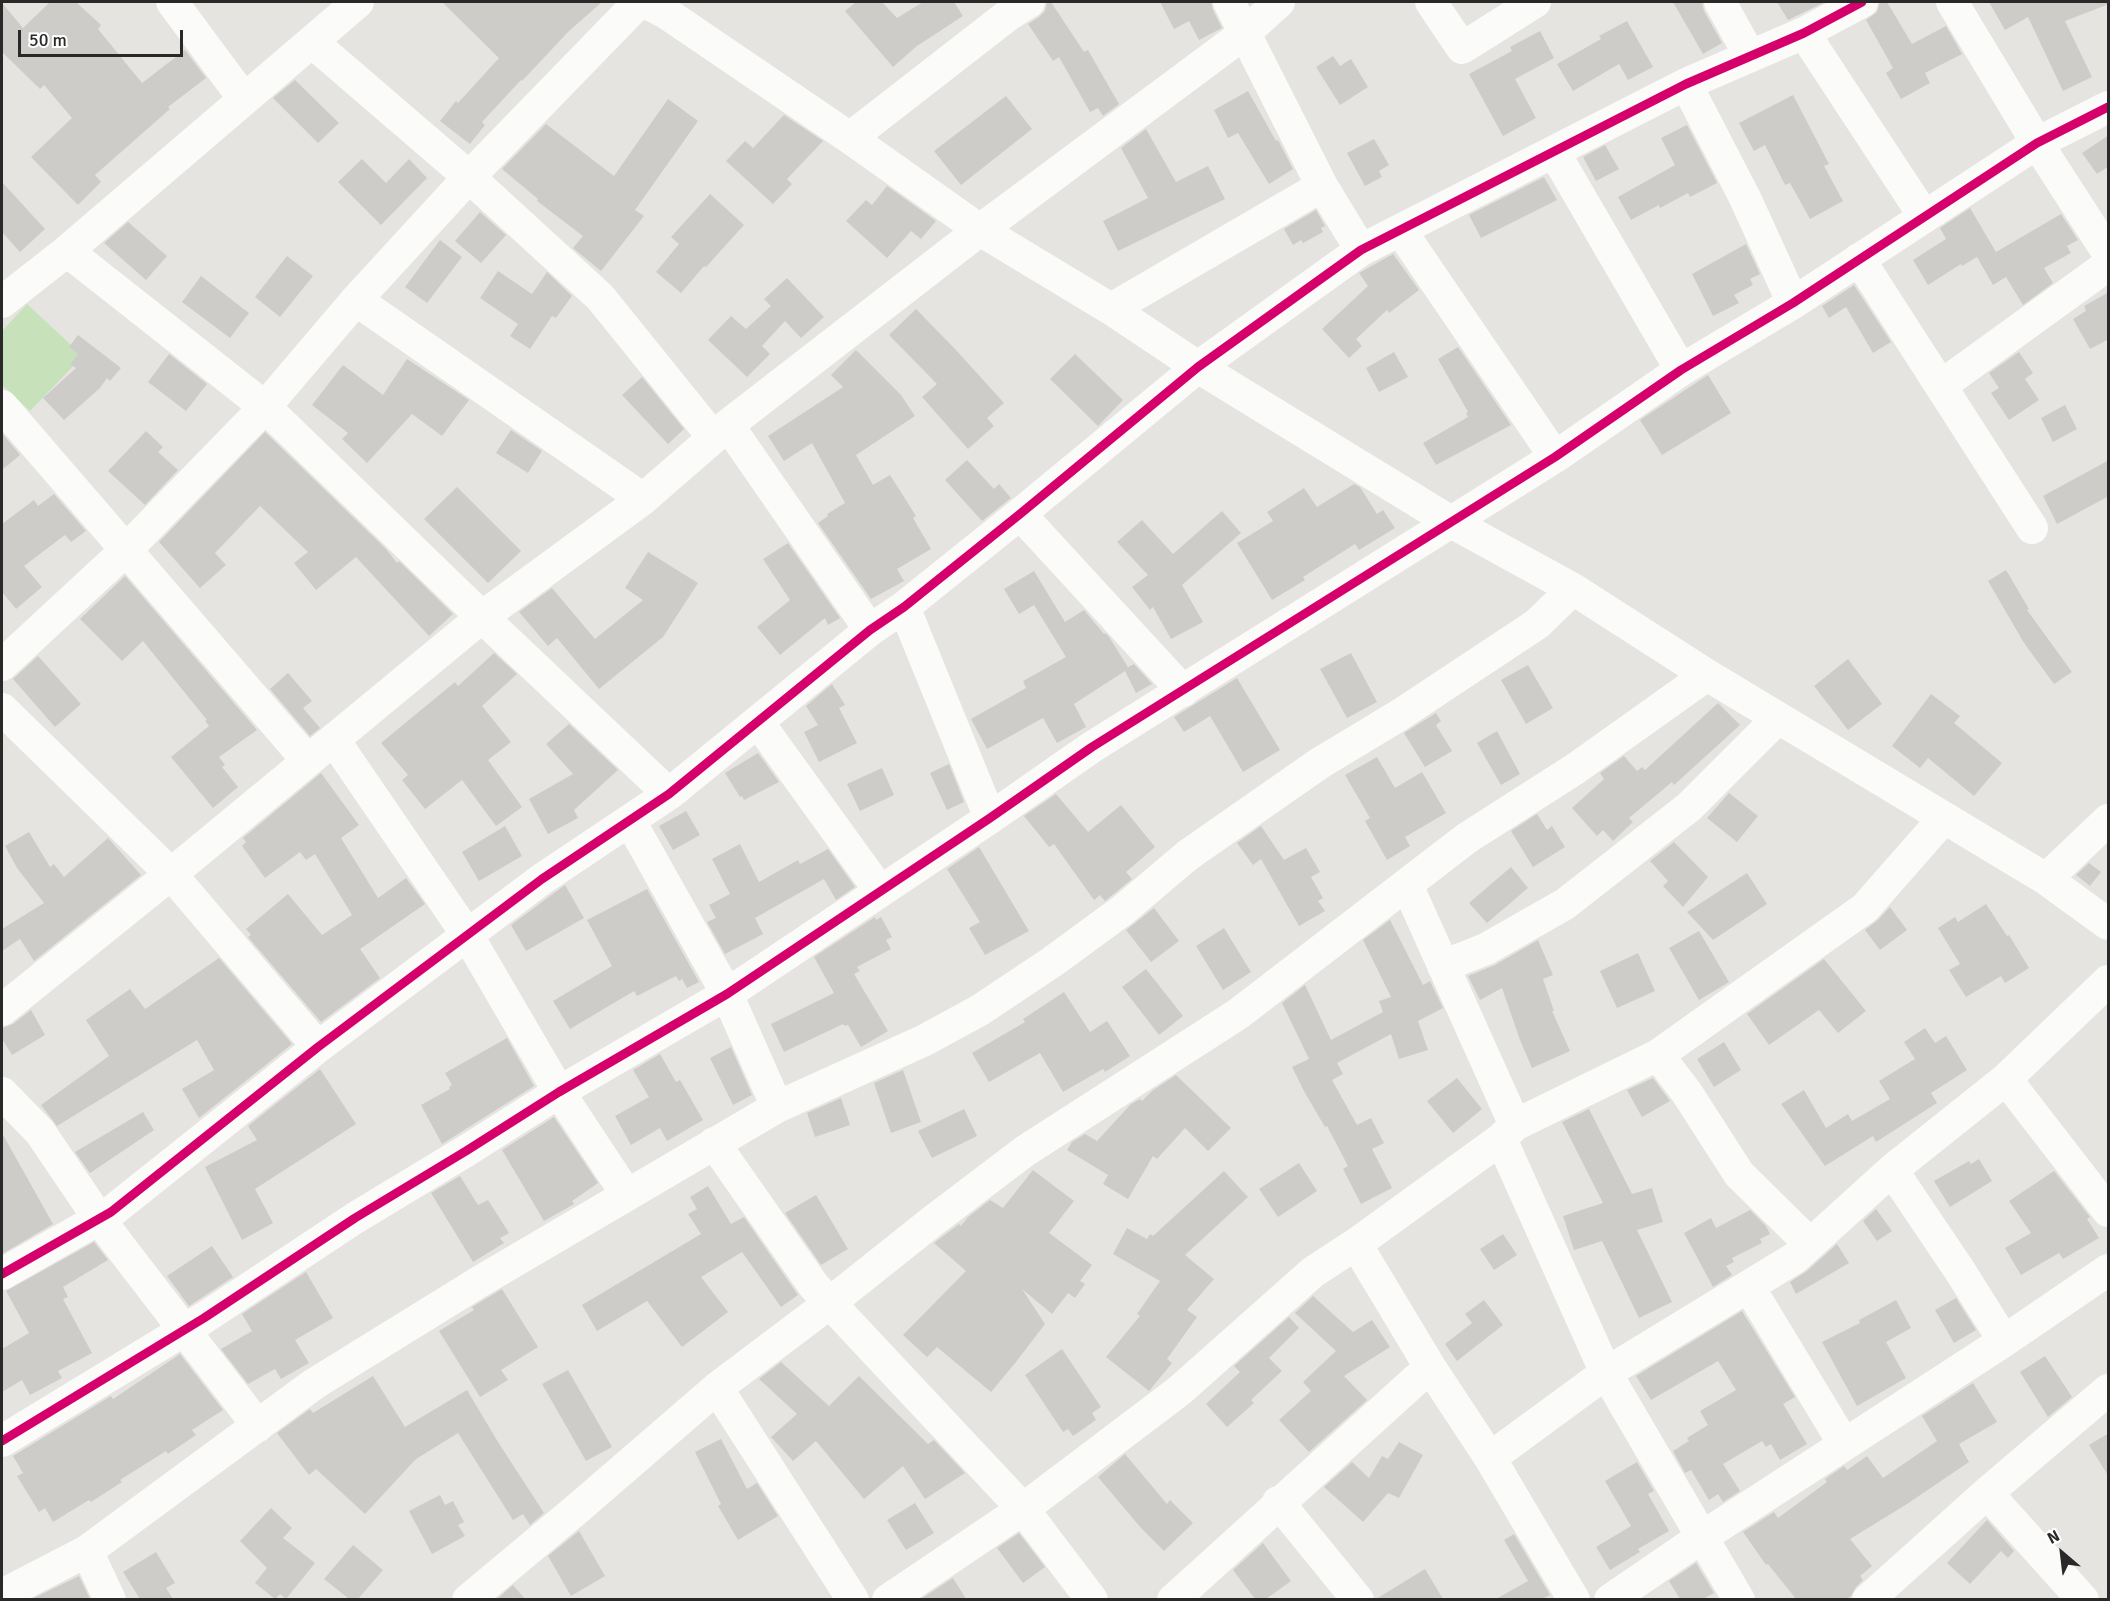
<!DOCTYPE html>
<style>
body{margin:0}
#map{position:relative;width:2110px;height:1601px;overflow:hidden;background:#e6e4e0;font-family:Signika,sans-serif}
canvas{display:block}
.frame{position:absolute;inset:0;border:3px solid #292929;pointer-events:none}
.north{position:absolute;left:2032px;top:1523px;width:60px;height:60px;-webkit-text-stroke:4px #fff;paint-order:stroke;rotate:332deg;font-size:16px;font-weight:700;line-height:24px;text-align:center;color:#292929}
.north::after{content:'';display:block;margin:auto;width:21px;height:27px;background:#292929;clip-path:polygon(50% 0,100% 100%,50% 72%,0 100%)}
.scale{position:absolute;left:18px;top:30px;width:165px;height:27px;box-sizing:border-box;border:3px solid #292929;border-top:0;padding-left:8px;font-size:18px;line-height:21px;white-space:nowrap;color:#292929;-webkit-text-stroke:4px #fff;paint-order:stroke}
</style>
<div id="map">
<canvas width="2110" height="1601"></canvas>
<div class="frame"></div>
<div class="north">N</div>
<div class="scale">50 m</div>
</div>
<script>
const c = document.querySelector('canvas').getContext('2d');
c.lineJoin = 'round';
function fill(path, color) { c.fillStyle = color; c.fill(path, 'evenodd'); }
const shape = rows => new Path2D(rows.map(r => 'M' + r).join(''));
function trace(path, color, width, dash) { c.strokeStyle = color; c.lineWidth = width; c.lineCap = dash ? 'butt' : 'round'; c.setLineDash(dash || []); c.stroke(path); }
const green = shape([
 [27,304,83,356,30,411,2,385,2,331]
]);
const building = shape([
 [50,2,76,2,101,25,98,29,142,83,185,50,206,78,168,107,170,109,95,175,101,182,78,205,31,157,72,118,44,85,40,89,2,52,2,3,23,28],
 [442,2,602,2,569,31,522,81,521,80,482,122,485,125,470,144,440,121,456,101,458,103,499,58],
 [856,2,882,2,897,18,923,2,954,2,963,16,917,46,893,67,845,11],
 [1051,2,1084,52,1088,50,1119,104,1103,116,1098,108,1090,112,1059,57,1053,61,1028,24,1039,17,1045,11,1047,3],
 [1160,2,1211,2,1213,10,1222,28,1199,40,1189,21,1174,29],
 [1673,2,1702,2,1704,11,1722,43,1703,54],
 [1777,2,1825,2,1788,20],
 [1880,2,1887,2,1912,44,1946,26,1962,54,1925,73,1930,83,1901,99,1886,73,1893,68,1866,20,1877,12],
 [1989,2,2109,2,2109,4,2065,21,2092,77,2063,91,2028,17,2005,30],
 [1627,21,1653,67,1628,80,1619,64,1573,91,1557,64,1601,39,1599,36],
 [1540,31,1554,58,1515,79,1536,118,1503,136,1469,74,1512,51,1510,47],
 [1333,56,1340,66,1351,59,1368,87,1340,105,1316,67],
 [295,80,339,123,318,143,273,98],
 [1248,91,1276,141,1278,140,1293,169,1269,184,1238,133,1228,138,1214,110],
 [1793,95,1829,164,1824,166,1843,201,1810,219,1790,183,1785,185,1765,145,1754,151,1739,123],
 [1006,96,1032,129,961,185,934,151],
 [668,99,698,121,635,210,644,216,601,271,573,248,583,236,537,201,538,199,502,169,546,124,614,176],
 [784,115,823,141,787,179,792,184,773,204,726,161,745,141,753,148],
 [1687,125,1717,183,1690,197,1688,193,1660,208,1659,205,1631,220,1618,197,1675,165,1661,138],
 [1146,129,1176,182,1208,166,1225,199,1118,251,1103,221,1148,198,1121,148],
 [2109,135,2109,166,2097,174,2082,153],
 [1374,139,1389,165,1379,171,1382,177,1365,186,1347,153],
 [1605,145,1619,169,1596,181,1583,157],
 [362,159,386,183,409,159,427,178,381,225,338,182],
 [1544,177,1557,200,1481,238,1469,215],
 [2,182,45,229,20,252,2,232],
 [887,186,936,221,921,239,911,231,887,258,846,221,866,200,872,205],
 [710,194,744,225,706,267,704,266,681,293,656,272,679,244,671,237],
 [1970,208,1996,252,2061,214,2078,240,2067,246,2071,253,2044,268,2053,283,2023,305,2006,277,1993,285,1977,257,1962,266,1961,264,1928,285,1913,260,1946,239,1940,228],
 [1316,210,1325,226,1321,228,1323,232,1303,243,1301,240,1293,245,1284,229],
 [480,212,506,235,481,263,455,241],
 [128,222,167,256,146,280,104,243],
 [440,240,462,257,427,303,405,287],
 [1746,244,1760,274,1750,279,1753,285,1734,295,1739,303,1713,316,1692,274],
 [1393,254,1419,290,1389,313,1387,310,1356,339,1362,346,1349,358,1322,329,1368,286,1359,273],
 [287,256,313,276,280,317,255,297],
 [498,271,532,294,547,272,572,296,556,318,552,316,530,349,510,336,518,324,480,298],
 [201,276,249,313,230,338,182,302],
 [787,278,824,317,801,338,785,321,762,346,770,354,747,377,708,340,731,316,746,329,771,306,764,299],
 [1854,285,1891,342,1873,353,1846,307,1829,318,1822,306],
 [2109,292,2109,339,2090,349,2073,319,2086,311,2084,306],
 [916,309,956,350,1004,403,987,418,994,426,968,449,922,397,937,384,889,335],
 [78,335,121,368,110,381,107,378,100,388,64,420,43,398,76,368,70,364,78,354,69,347],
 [1458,347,1511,425,1436,465,1423,443,1468,417,1466,413,1468,412,1438,359],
 [856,350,901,395,915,416,856,455,873,485,890,475,916,516,913,518,931,549,897,569,904,581,871,599,818,523,828,516,827,514,845,503,812,443,784,461,768,436,843,387,831,375],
 [1394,352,1408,377,1379,392,1366,368],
 [2019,352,2033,373,2025,379,2039,400,2009,420,1991,393,1999,388,1989,373],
 [169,354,207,384,186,411,148,382],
 [1075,354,1123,400,1098,426,1050,379],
 [407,359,469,400,442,436,412,414,367,463,342,439,348,433,312,405,343,365,383,395],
 [1708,375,1731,413,1662,455,1640,420],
 [642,377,684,429,668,444,622,395],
 [2065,405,2077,429,2053,442,2041,418],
 [511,430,542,451,528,473,496,453],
 [146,431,163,447,158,452,178,470,145,505,108,471],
 [265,432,386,549,397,563,399,561,453,614,429,636,356,557,316,590,294,563,308,552,260,506,215,553,226,565,200,588,159,542],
 [2,433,20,455,2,470],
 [967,460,994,489,999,484,1011,498,982,521,945,480],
 [2109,460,2109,496,2057,524,2043,496],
 [1354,484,1360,487,1377,514,1383,510,1395,528,1359,550,1355,544,1303,577,1305,580,1272,600,1237,543,1273,521,1267,512,1304,488,1317,507],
 [457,487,521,551,488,583,424,519],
 [54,494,86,531,71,542,65,535,24,566,42,587,16,609,2,592,2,524,34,500,38,506],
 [1222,511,1241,533,1182,585,1203,622,1171,639,1153,607,1150,610,1132,587,1148,575,1117,542,1142,520,1173,554],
 [788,543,840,618,828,625,825,618,780,655,757,627,790,600,763,559],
 [648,552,698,583,663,637,599,689,557,638,548,646,519,612,552,588,595,639,643,600,625,588],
 [2006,570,2029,609,2027,610,2072,672,2054,684,2024,643,1988,581],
 [1034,571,1065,622,1084,610,1104,634,1105,633,1109,637,1128,667,1134,664,1152,684,1136,693,1125,671,1074,704,1086,727,1057,743,1043,718,987,749,971,719,1026,688,1023,681,1066,657,1034,605,1019,614,1004,589],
 [125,576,257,730,219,757,225,765,222,767,238,787,213,808,171,757,209,726,205,721,207,720,143,641,122,661,80,619],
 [494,653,517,674,482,706,511,742,488,760,522,807,496,826,462,780,425,809,402,780,408,775,381,743,455,682,458,686],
 [1351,653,1377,702,1347,718,1320,669],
 [38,656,81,704,55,727,13,679],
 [1848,659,1882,704,1848,730,1814,686],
 [1528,665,1553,708,1526,724,1501,680],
 [288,673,312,701,303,708,320,728,310,736,270,689],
 [1237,678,1280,750,1243,772,1210,716,1184,732,1174,717],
 [832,684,845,705,839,708,857,743,819,762,804,732,818,725,806,706],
 [1931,694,1960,716,1954,723,2002,763,1974,796,1928,758,1920,768,1892,746],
 [1718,703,1740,725,1674,785,1672,782,1629,818,1633,822,1613,841,1603,830,1597,836,1572,808,1604,779,1600,773,1624,756,1637,771,1642,767,1645,770],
 [1436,713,1441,721,1436,725,1452,751,1425,767,1404,733],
 [569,724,618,770,574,810,578,818,548,834,529,799,573,774,546,744],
 [1497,731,1520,774,1501,785,1477,743],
 [758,753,779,782,744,800,742,796,740,797,725,773],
 [1377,757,1395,788,1422,772,1446,813,1405,837,1410,846,1387,860,1365,821,1370,818,1345,775],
 [949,764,964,802,947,810,930,773],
 [882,768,894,795,860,811,847,784],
 [321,773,359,825,341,838,378,898,406,878,425,904,360,949,380,978,321,1022,248,937,251,935,246,929,288,894,322,935,352,915,315,854,306,860,300,852,265,878,242,846,246,842,243,838],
 [1729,793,1758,816,1737,842,1707,818],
 [1056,794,1088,832,1121,805,1155,847,1126,872,1132,879,1105,901,1100,895,1094,900,1054,844,1049,847,1024,816],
 [686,811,700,835,673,850,659,826],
 [1537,814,1547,830,1552,826,1565,847,1533,867,1511,831],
 [505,826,522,856,479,881,462,852],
 [1261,826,1284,860,1306,848,1320,872,1311,877,1323,898,1318,901,1325,911,1299,926,1261,859,1253,865,1237,843],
 [29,832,50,867,54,864,64,877,108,838,141,875,34,961,20,939,2,951,2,929,44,903,17,868,5,846],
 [1674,842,1708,877,1683,907,1663,886,1668,881,1650,861],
 [740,844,759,882,798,860,800,864,828,849,855,887,836,900,824,879,755,918,763,934,725,954,707,922,716,918,709,905,730,894,712,859],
 [979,847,1029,931,985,955,969,928,980,922,947,869],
 [2089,863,2101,872,2090,886,2076,875],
 [1511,867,1528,888,1487,923,1469,903],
 [1747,873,1767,904,1713,940,1687,912],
 [565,885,584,918,526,951,511,925],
 [647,889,699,982,687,988,682,979,679,981,676,976,637,996,634,991,570,1029,553,1001,612,966,587,920],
 [1986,904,2007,936,2009,935,2029,968,2005,983,2001,976,1966,997,1949,970,1960,964,1938,928,1955,917,1958,922],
 [1890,907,1907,930,1880,950,1865,930,1878,920],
 [1154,908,1179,941,1151,962,1126,930],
 [875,917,876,920,881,917,892,937,886,940,891,949,857,967,860,971,854,974,888,1031,861,1047,848,1025,845,1026,843,1024,784,1052,771,1024,834,993,814,957],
 [1390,920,1423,985,1430,981,1443,1008,1418,1021,1428,1050,1399,1059,1391,1034,1337,1063,1343,1074,1332,1080,1357,1125,1371,1118,1384,1143,1372,1149,1392,1188,1361,1204,1343,1169,1348,1166,1327,1126,1325,1127,1305,1093,1292,1067,1309,1059,1282,1003,1305,985,1331,1040,1383,1012,1379,1001,1391,997,1363,940],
 [1224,928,1251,972,1223,990,1196,946],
 [1699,931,1729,982,1699,1000,1669,948],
 [1538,940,1553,975,1543,979,1554,1011,1552,1011,1570,1051,1532,1068,1520,1040,1502,988,1480,1000,1468,976,1495,965],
 [1638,953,1655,991,1617,1008,1600,971],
 [219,958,292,1044,199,1118,182,1089,214,1070,197,1040,57,1126,41,1105,109,1056,86,1020,130,989,145,1009],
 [1824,959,1866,1011,1838,1033,1819,1010,1769,1045,1747,1014],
 [1146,969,1183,1016,1159,1035,1122,987],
 [1064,992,1090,1032,1107,1021,1130,1056,1105,1072,1103,1069,1063,1092,1040,1053,989,1082,972,1053,1025,1022,1023,1019],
 [31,1010,45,1035,12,1055,2,1039,2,1028,13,1024],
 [1925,1028,1935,1043,1946,1036,1967,1070,1931,1093,1937,1103,1876,1142,1873,1136,1825,1166,1781,1104,1804,1090,1826,1128,1848,1114,1852,1121,1890,1099,1879,1081,1915,1059,1904,1042],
 [507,1038,534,1086,442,1144,421,1105,450,1089,449,1087,452,1085,445,1073],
 [1724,1042,1741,1070,1714,1087,1697,1059],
 [731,1047,752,1095,733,1105,710,1058],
 [660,1054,676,1082,680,1080,703,1120,667,1141,660,1128,631,1145,615,1116,649,1097,633,1070],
 [320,1069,356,1124,255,1189,273,1223,242,1240,205,1167,257,1140,248,1126],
 [903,1070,921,1122,891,1133,874,1083],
 [1176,1075,1231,1128,1208,1151,1185,1128,1157,1159,1153,1156,1128,1199,1103,1184,1108,1175,1067,1150,1072,1142,1085,1134,1097,1141,1131,1104,1140,1099,1142,1101,1152,1091],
 [1457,1078,1482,1109,1453,1133,1427,1101],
 [1653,1078,1670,1101,1642,1117,1627,1090],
 [841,1098,850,1125,815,1137,807,1113],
 [964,1109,977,1136,932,1158,918,1131],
 [1589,1109,1632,1194,1652,1188,1663,1222,1637,1230,1672,1302,1639,1318,1602,1241,1574,1250,1563,1216,1603,1203,1562,1122],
 [143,1112,154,1130,90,1173,75,1152],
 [554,1117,598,1183,572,1201,574,1204,544,1221,502,1150],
 [2,1133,53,1224,2,1254],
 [1979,1159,1992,1181,1950,1207,1934,1181,1969,1161,1971,1164],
 [1299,1163,1317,1191,1278,1217,1259,1189],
 [1033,1170,1074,1201,1049,1233,1092,1265,1080,1281,1085,1284,1075,1298,1068,1293,1052,1314,1022,1289,1045,1324,1016,1362,991,1392,937,1347,927,1357,903,1335,966,1271,934,1243,959,1224,961,1226,968,1217,990,1200,1003,1208],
 [1224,1171,1248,1197,1185,1255,1214,1279,1187,1310,1197,1317,1167,1359,1172,1363,1149,1391,1106,1357,1140,1316,1137,1314,1160,1281,1113,1254,1127,1228,1147,1239,1150,1234,1153,1236],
 [2054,1171,2090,1217,2087,1219,2099,1238,2063,1259,2059,1253,2021,1275,2005,1248,2031,1233,2009,1201],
 [460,1176,478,1205,488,1200,509,1233,500,1238,504,1243,473,1262,431,1193],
 [708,1186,731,1224,744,1217,798,1295,781,1307,742,1252,701,1277,728,1312,682,1347,647,1301,597,1331,582,1305,701,1234,688,1214,697,1209,690,1197],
 [816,1195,848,1249,821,1265,785,1213],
 [1876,1209,1892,1231,1877,1241,1863,1221],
 [1750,1210,1766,1226,1770,1234,1760,1239,1762,1243,1732,1258,1734,1262,1726,1266,1732,1275,1713,1287,1684,1233,1711,1218,1716,1228],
 [1503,1234,1517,1255,1494,1270,1480,1249],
 [94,1242,108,1260,63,1287,68,1297,63,1299,92,1353,58,1371,62,1378,30,1395,22,1380,2,1392,2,1349,29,1333,6,1291],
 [1837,1244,1849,1263,1796,1294,1790,1282,1807,1271],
 [212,1246,233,1277,189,1306,167,1276],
 [306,1272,333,1318,295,1340,309,1363,281,1379,275,1369,248,1384,221,1349,252,1331,242,1314],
 [502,1289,538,1347,501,1370,508,1380,480,1397,439,1331,474,1310,472,1307],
 [1313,1296,1353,1332,1372,1320,1390,1347,1344,1376,1367,1400,1309,1452,1279,1420,1311,1391,1303,1382,1336,1351,1295,1313],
 [1956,1298,1976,1330,1954,1343,1935,1310],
 [1484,1300,1503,1325,1457,1361,1445,1344,1472,1323,1465,1314],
 [1896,1300,1911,1328,1886,1342,1906,1378,1857,1406,1822,1342,1860,1323,1859,1320],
 [1742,1311,1795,1397,1783,1404,1807,1444,1780,1460,1771,1444,1766,1447,1762,1441,1723,1464,1740,1491,1723,1502,1718,1494,1709,1500,1691,1470,1685,1473,1673,1451,1689,1441,1687,1438,1708,1425,1700,1411,1736,1390,1718,1361,1651,1400,1636,1376],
 [1289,1317,1299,1328,1269,1358,1282,1371,1251,1400,1254,1403,1227,1427,1206,1404,1240,1372,1234,1366],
 [1062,1349,1101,1407,1092,1413,1096,1420,1073,1436,1068,1429,1063,1432,1025,1375],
 [180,1354,223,1410,192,1430,196,1435,168,1454,166,1451,120,1480,122,1482,91,1502,89,1500,53,1522,45,1508,39,1512,17,1476,23,1473,13,1456,111,1396,113,1399],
 [2045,1356,2072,1397,2048,1417,2020,1372],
 [781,1362,829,1406,859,1376,928,1444,934,1440,965,1473,925,1499,903,1466,864,1499,816,1441,793,1461,771,1437,797,1414,759,1379],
 [568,1370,612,1447,586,1461,542,1384],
 [373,1376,405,1427,467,1390,498,1442,544,1513,530,1525,523,1514,513,1520,458,1433,416,1459,365,1514,316,1469,309,1475,277,1433,310,1409,313,1413],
 [1973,1383,1997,1422,1959,1444,1969,1462,1907,1504,1850,1539,1872,1566,1860,1576,1863,1580,1856,1587,1851,1596,1847,1599,1796,1599,1768,1564,1766,1565,1743,1532,1774,1512,1778,1518,1827,1482,1825,1479,1844,1466,1847,1470,1867,1456,1883,1478,1937,1441,1922,1416],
 [2109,1433,2109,1477,2089,1445],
 [721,1439,747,1489,757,1483,778,1516,738,1540,718,1506,721,1504,695,1452],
 [1399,1442,1423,1455,1399,1498,1388,1493,1363,1522,1324,1487,1352,1462,1369,1478,1382,1456,1388,1459],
 [1125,1454,1167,1504,1170,1500,1193,1523,1164,1551,1141,1528,1098,1477],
 [1637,1462,1654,1491,1648,1494,1669,1531,1638,1549,1640,1552,1610,1570,1596,1547,1631,1526,1605,1481],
 [440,1495,445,1505,453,1501,464,1522,458,1525,465,1536,432,1554,409,1511],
 [915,1503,934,1533,906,1550,887,1520],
 [271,1508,292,1528,283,1538,315,1563,286,1599,280,1594,275,1599,255,1583,267,1568,240,1541],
 [1987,1520,2014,1551,2008,1558,2001,1551,1970,1584,1947,1563],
 [579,1531,605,1576,571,1596,548,1556],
 [1019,1533,1045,1567,1023,1583,997,1548],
 [1514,1534,1550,1595,1542,1599,1496,1599,1528,1581,1504,1540],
 [1263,1543,1291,1581,1266,1599,1255,1599,1233,1570],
 [353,1545,383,1570,358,1599,349,1599,324,1579],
 [156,1552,175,1583,166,1588,173,1599,140,1599,123,1572],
 [1696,1563,1714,1593,1703,1599,1680,1599,1669,1581],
 [1425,1569,1443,1599,1376,1599],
 [79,1576,90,1599,32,1599],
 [953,1578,966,1599,921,1599],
 [513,1585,525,1599,497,1599]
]);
const minor = shape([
 [172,2,244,99],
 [645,2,666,13,850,138,980,230,1111,309,1198,367,1451,522,1573,589,1707,675,2046,879,2108,924],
 [1229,2,1322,186,1361,250],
 [1431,2,1462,48,1535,2],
 [1720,2,1750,56],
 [1952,2,2037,143,2108,253],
 [1804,33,1924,216],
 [312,42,469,177,600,297,713,437],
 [1686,84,1745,198,1793,303],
 [850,138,1007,16,1029,2],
 [1554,152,1681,370],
 [1401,231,1555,457],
 [67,251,265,407,482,617,669,794],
 [1859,259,2032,528],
 [356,300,643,499],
 [2,302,67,251,358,2],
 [1111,309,1322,186],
 [1942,385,2108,265],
 [2,406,308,761],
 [728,425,870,630],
 [1020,514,1183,691],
 [904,607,990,818],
 [2,665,125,551,265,407,356,300,469,177,639,2],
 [2,709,171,874,318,1047],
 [758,722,880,891],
 [334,740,468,936,559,1092,627,1195],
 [630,821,727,994,777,1107],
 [2046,879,2108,820],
 [1407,885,1515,1125],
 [1443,966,1486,949,1565,904,1689,807,1778,718],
 [2,1010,171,874,482,617,643,499,728,425,980,230,1245,33,1279,2],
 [1658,1055,1687,1093,1739,1174,1810,1244],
 [2006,1079,2108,1211],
 [2,1093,40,1132,99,1219,258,1426],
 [1501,1139,1606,1373,1739,1600],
 [714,1143,814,1286,1023,1509,1092,1600],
 [1892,1170,1960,1271,2004,1341],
 [1356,1244,1430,1367,1490,1458,1574,1600],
 [2,1274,111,1212,318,1047,542,879,669,794,870,630,904,607,1020,514,1198,367,1361,250,1686,84,1804,33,1862,2],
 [1749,1287,1844,1444],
 [717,1388,853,1600],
 [2,1441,204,1318,355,1218,466,1151,559,1092,727,994,990,818,1092,747,1555,457,1681,370,1793,303,2037,143,2108,107],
 [1490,1458,1606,1373,1795,1258,1892,1170,2006,1079,2108,981],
 [1987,1493,2083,1600],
 [1278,1502,1358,1600],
 [87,1551,110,1600],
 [2,1595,87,1551,314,1384,479,1282,777,1107,925,1040,980,1010,1052,962,1123,910,1188,855,1320,763,1398,716,1537,624,1573,589],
 [468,1600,577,1509,717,1388,831,1302,934,1220,1025,1151,1238,1014,1467,838,1575,769,1707,675],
 [888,1600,1023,1509,1179,1391,1313,1272,1356,1244,1501,1139,1515,1125,1658,1055,1865,908,1944,818],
 [1173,1600,1430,1367],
 [1610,1600,1702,1537,2004,1341,2108,1270],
 [1868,1600,1987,1493,2108,1390]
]);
const cycleway = shape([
 [2,1274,111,1212,318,1047,542,879,669,794,870,630,904,607,1020,514,1198,367,1361,250,1686,84,1804,33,1862,2],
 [2,1441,204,1318,355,1218,466,1151,559,1092,727,994,990,818,1092,747,1555,457,1681,370,1793,303,2037,143,2108,107]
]);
fill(green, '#c7e1bb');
fill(building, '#ceccc9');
trace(minor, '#fbfbfa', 32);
trace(cycleway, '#d6006c', 9);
</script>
